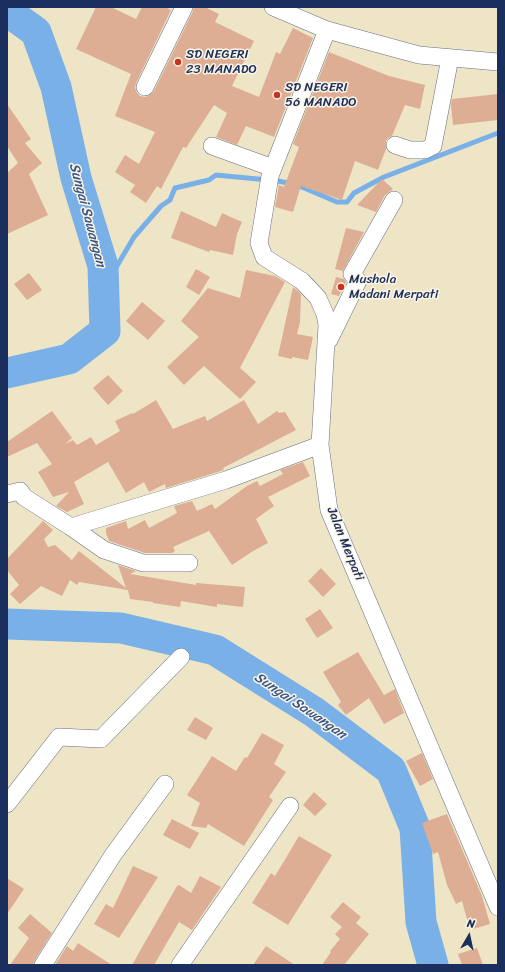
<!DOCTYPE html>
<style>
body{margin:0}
#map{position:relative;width:505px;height:972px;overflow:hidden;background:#eee5c7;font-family:Sriracha,sans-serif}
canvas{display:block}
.frame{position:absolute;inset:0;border:8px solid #1b2f5e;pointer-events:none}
.north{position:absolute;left:449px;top:916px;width:40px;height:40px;-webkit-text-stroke:3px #fcf5e5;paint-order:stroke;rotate:9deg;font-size:11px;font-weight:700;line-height:16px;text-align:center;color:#1b2f5e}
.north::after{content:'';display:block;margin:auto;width:14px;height:18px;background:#1b2f5e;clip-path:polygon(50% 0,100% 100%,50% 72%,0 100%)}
</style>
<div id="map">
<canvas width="505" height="972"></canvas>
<div class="frame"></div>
<div class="north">N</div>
</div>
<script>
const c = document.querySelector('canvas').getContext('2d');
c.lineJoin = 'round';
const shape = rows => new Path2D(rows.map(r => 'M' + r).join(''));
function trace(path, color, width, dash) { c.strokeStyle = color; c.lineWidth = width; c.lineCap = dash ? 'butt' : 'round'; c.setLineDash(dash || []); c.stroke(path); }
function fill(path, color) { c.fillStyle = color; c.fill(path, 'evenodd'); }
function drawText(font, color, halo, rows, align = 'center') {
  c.font = font + ' Sriracha,sans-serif'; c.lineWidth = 3; c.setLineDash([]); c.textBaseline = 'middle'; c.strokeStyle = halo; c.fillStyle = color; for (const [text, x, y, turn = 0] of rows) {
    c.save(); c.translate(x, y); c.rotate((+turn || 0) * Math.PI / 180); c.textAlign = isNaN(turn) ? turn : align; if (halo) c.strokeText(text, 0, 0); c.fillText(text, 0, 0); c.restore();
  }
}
const stream = shape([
 [104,288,134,237,161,206,170,200,175,188,209,180,216,175,278,181,297,185,337,202,347,202,354,193,384,177,498,133]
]);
const river = shape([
 [7,11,36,32,56,87,76,178,103,266,105,331,69,359,7,373],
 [7,624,121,628,215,650,314,712,391,770,415,828,421,922,433,965]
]);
const building = shape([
 [96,7,111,7,136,19,142,7,165,7,171,10,136,83,135,88,137,93,140,96,145,97,150,95,154,91,193,11,194,7,205,7,219,14,215,22,254,41,232,86,259,97,276,52,280,54,293,28,313,38,274,137,246,126,237,145,216,137,227,113,214,105,186,148,183,147,161,189,157,186,146,203,130,192,135,185,115,172,125,155,139,164,155,132,115,116,131,74,76,49],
 [329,52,389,76,425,85,420,109,405,105,392,136,388,138,386,141,386,149,378,170,355,161,342,200,301,186,293,212,275,207,279,185,284,187,299,147,293,144],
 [498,94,498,120,453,125,451,105,452,99],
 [7,104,31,139,25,143,42,163,29,174,48,215,7,234,7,173,18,163,7,146],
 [382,179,393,189,385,195,376,212,357,205],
 [181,211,216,227,222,213,242,222,237,234,233,255,210,250,209,252,171,238],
 [346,228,364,232,343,271,335,269],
 [196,269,210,277,199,295,186,287],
 [246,270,275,276,285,282,240,368,256,382,240,399,204,366,184,385,167,367,199,337,181,321,208,288,240,298],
 [29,273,42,290,27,300,14,284],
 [336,277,344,279,346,282,339,296,331,294],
 [293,287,301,294,300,322,297,334,313,337,308,360,292,357,292,359,278,356],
 [142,302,165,321,148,340,126,321],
 [108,375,123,391,108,405,93,388],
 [156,400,173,429,205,416,207,421,244,400,258,424,277,411,279,413,285,412,296,430,223,468,224,470,166,488,165,484,149,492,144,482,126,493,108,462,74,482,84,504,67,512,56,506,69,492,53,497,38,472,52,464,37,443,7,457,7,442,52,411,72,438,65,444,73,440,77,445,91,437,96,445,120,431,115,421,132,413,133,414],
 [303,462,310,476,268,497,274,506,256,519,268,543,253,551,232,565,209,531,173,547,175,551,172,553,145,553,109,541,106,533,106,528,126,521,128,529,145,520,149,528,177,513,174,506,192,501,197,511,212,504,215,509,247,486,257,481,260,486,283,474,280,470],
 [43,521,53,530,44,539,48,547,55,545,72,560,79,551,126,588,118,565,136,571,130,574,196,585,196,583,245,587,243,607,217,604,217,607,181,601,180,607,153,603,153,602,130,599,128,590,79,582,77,585,70,580,62,596,41,586,20,604,10,594,19,585,7,570,7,559],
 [321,568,336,584,323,597,308,581],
 [320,609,333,628,317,638,305,619],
 [358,652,384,695,395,689,404,713,384,724,369,698,346,715,338,705,341,702,323,672],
 [195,717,213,728,206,740,187,730],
 [262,733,284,745,274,764,286,772,269,797,273,800,244,846,208,824,206,828,191,826,200,803,187,795,212,756,236,771,245,757,247,758],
 [422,753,433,779,420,786,406,761],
 [314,792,327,804,315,816,303,805],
 [447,814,482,896,490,924,470,930,462,901,456,904,447,885,438,852,433,854,422,823],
 [172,819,199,833,190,849,163,835],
 [299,836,332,855,288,925,252,903,271,873,275,876],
 [133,866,158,877,119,938,94,924,106,904,113,908],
 [200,876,221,887,192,930,179,922,154,965,132,965,177,886,179,885,191,893],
 [7,878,24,889,7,914],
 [343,902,361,917,356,923,369,934,344,965,322,965,331,952,330,951,340,939,335,934,342,927,330,917],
 [30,914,52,933,35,960,33,965,10,965,29,938,18,928],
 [78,943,87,949,112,965,55,965,67,946,73,951],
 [266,946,295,965,253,965],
 [477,948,483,965,462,965,458,954]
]);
const minor = shape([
 [273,7,327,30,419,55,498,62],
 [327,30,270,176,259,243,264,257,302,281,318,298,325,314,327,325,320,445,329,510,498,907],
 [145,87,184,7],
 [395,145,410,150,425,150,433,146,450,58],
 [212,146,273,168],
 [329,340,358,281,352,274,394,200],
 [7,494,20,491,24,497,71,527,226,480,320,445],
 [71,527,104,550,143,563,189,563],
 [7,804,59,737,101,739,181,657],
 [43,965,113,855,165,784],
 [180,965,290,806]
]);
const markers = [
 [178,62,4,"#c8321e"],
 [277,95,4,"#c8321e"],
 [341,287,4,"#c8321e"]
];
const poiNames = [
 ["SD NEGERI",186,55],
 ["23 MANADO",186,70],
 ["SD NEGERI",285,88],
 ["56 MANADO",285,103],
 ["Mushola",349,280],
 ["Madani Merpati",349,295]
];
const streetNames = [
 ["Jalan Merpati",345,544,68]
];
const waterNames = [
 ["Sungai Sawangan",87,215,75],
 ["Sungai Sawangan",300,706,34]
];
trace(stream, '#78b0e7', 5);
trace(river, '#78b0e7', 31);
fill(building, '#ddae94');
trace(minor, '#656f83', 18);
trace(minor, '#fff', 17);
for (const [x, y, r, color] of markers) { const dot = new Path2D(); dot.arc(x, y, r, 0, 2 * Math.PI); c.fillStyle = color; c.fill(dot); trace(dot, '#fcf5e5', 1.5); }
drawText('13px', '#1b2f5e', '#fcf5e5', poiNames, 'left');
drawText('13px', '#1b2f5e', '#fcf5e5', streetNames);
drawText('italic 14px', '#375687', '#fcf5e5', waterNames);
</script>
